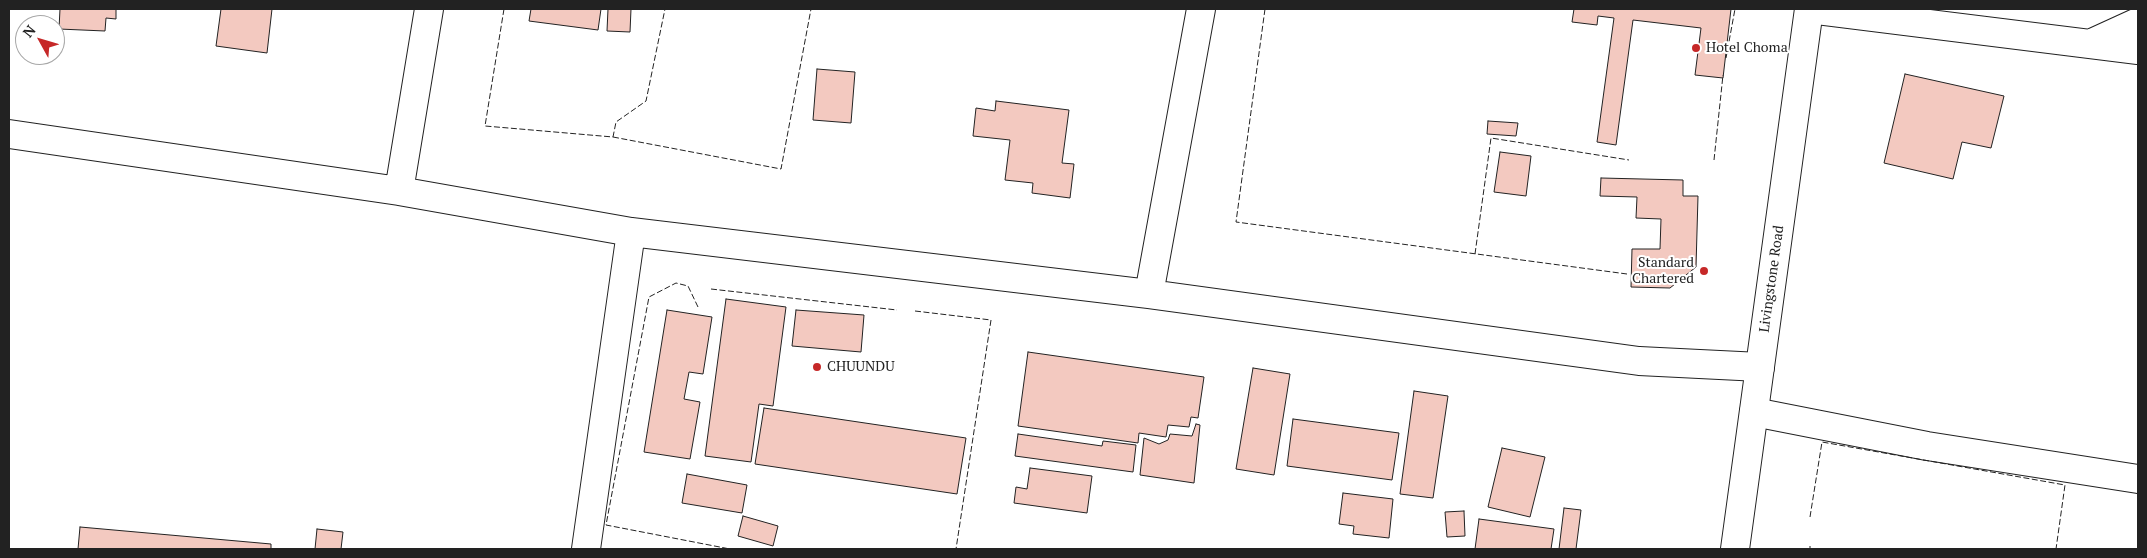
<!DOCTYPE html>
<style>
body{margin:0}
#map{position:relative;width:2147px;height:558px;overflow:hidden;background:#fff;font-family:"PT Serif",serif}
canvas{display:block}
.frame{position:absolute;inset:0;border:10px solid #222;pointer-events:none}
.north{position:absolute;left:15px;top:15px;width:50px;height:50px;box-sizing:border-box;background:#fff;border:1px solid #a7a7a7;border-radius:50%;rotate:309deg;font-size:14px;font-weight:700;line-height:20px;text-align:center;color:#222}
.north::after{content:'';display:block;margin:auto;width:18px;height:22px;background:#c62828;clip-path:polygon(50% 0,100% 100%,50% 72%,0 100%)}
</style>
<div id="map">
<canvas width="2147" height="558"></canvas>
<div class="frame"></div>
<div class="north">N</div>
</div>
<script>
const c = document.querySelector('canvas').getContext('2d');
c.lineJoin = 'round';
function fill(path, color) { c.fillStyle = color; c.fill(path, 'evenodd'); }
const shape = rows => new Path2D(rows.map(r => 'M' + r).join(''));
function trace(path, color, width, dash) { c.strokeStyle = color; c.lineWidth = width; c.lineCap = dash ? 'butt' : 'round'; c.setLineDash(dash || []); c.stroke(path); }
function drawText(font, color, halo, rows, align = 'center') {
  c.font = font + ' "PT Serif",serif'; c.lineWidth = 4; c.setLineDash([]); c.textBaseline = 'middle'; c.strokeStyle = halo; c.fillStyle = color; for (const [text, x, y, turn = 0] of rows) {
    c.save(); c.translate(x, y); c.rotate((+turn || 0) * Math.PI / 180); c.textAlign = isNaN(turn) ? turn : align; if (halo) c.strokeText(text, 0, 0); c.fillText(text, 0, 0); c.restore();
  }
}
const building = shape([
 [60,9,116,9,116,19,106,18,105,31,59,29,60,9],
 [221,9,272,9,267,53,216,46,221,9],
 [531,9,601,9,598,30,529,21,531,9],
 [608,9,631,9,630,32,607,31,608,9],
 [1574,9,1731,9,1723,78,1695,75,1701,28,1633,20,1616,145,1597,142,1614,18,1598,16,1597,25,1572,22,1574,9],
 [817,69,855,72,851,123,813,120,817,69],
 [1905,74,2004,96,1991,148,1962,142,1953,179,1884,163,1905,74],
 [996,101,1069,110,1062,163,1074,164,1070,198,1032,193,1033,183,1005,180,1010,140,973,136,976,108,995,111,996,101],
 [1488,121,1518,123,1516,136,1487,134,1488,121],
 [1500,152,1531,156,1526,196,1494,192,1500,152],
 [1601,178,1683,180,1683,196,1698,196,1696,267,1670,288,1631,287,1632,249,1660,249,1661,219,1636,218,1637,197,1600,196,1601,178],
 [726,299,786,307,773,406,759,404,751,462,705,456,726,299],
 [667,310,712,317,703,374,689,372,684,399,700,402,690,459,644,452,667,310],
 [796,310,864,315,861,352,792,346,796,310],
 [1028,352,1204,377,1198,418,1191,417,1189,427,1168,425,1166,437,1139,433,1138,443,1018,426,1028,352],
 [1253,368,1290,374,1274,475,1236,469,1253,368],
 [1414,391,1448,396,1433,498,1400,494,1414,391],
 [764,408,966,438,957,494,755,464,764,408],
 [1293,419,1399,433,1392,480,1287,466,1293,419],
 [1196,424,1200,425,1194,483,1140,475,1144,438,1159,444,1168,440,1170,434,1192,436,1196,424],
 [1018,434,1102,446,1103,441,1136,445,1133,472,1015,456,1018,434],
 [1502,448,1545,457,1530,517,1488,507,1502,448],
 [1030,468,1092,476,1087,513,1014,503,1016,487,1027,489,1030,468],
 [687,474,747,485,742,513,682,503,687,474],
 [1343,493,1393,499,1389,538,1353,534,1354,526,1339,524,1343,493],
 [1564,508,1581,510,1576,549,1559,549,1564,508],
 [1464,511,1465,536,1447,537,1445,512,1464,511],
 [743,516,778,526,773,546,738,536,743,516],
 [1479,519,1554,529,1551,549,1475,549,1479,519],
 [80,527,271,544,271,549,78,549,80,527],
 [317,529,343,532,341,549,315,549,317,529]
]);
const minor = shape([
 [1809,9,2138,50],
 [2092,43,2138,22],
 [9,134,399,191,631,232,1149,294,1639,361,1760,367],
 [399,191,429,9],
 [1149,294,1201,9],
 [1754,412,1927,446,2138,479],
 [586,549,631,232]
]);
const highway = shape([
 [1735,549,1809,9]
]);
const fence = shape([
 [504,9,485,126,613,137,616,122,646,101,665,9],
 [1265,9,1236,222,1627,274],
 [1726,58,1735,9],
 [613,137,781,169,811,9],
 [1714,160,1723,75],
 [1475,254,1491,138,1629,160],
 [711,289,897,310],
 [698,307,688,286,676,283,649,297,606,525,730,549],
 [915,311,991,320,956,549],
 [1810,517,1822,442,2065,485,2056,549],
 [1810,549,1810,546]
]);
const markers = [
 [1696,48,5,"#c62828"],
 [1704,271,5,"#c62828"],
 [817,367,5,"#c62828"]
];
const poiNames = [
 ["Hotel Choma",1706,48],
 ["Standard",1694,263,"right"],
 ["Chartered",1694,279,"right"],
 ["CHUUNDU",827,367]
];
const streetNames = [
 ["Livingstone Road",1772,279,-82]
];
fill(building, '#f3c9c0');
trace(building, '#222', 1);
trace(minor, '#222', 30);
trace(highway, '#222', 30);
trace(minor, '#fff', 28);
trace(highway, '#fff', 28);
trace(fence, '#222', 1, [6, 2.5]);
for (const [x, y, r, color] of markers) { const dot = new Path2D(); dot.arc(x, y, r, 0, 2 * Math.PI); c.fillStyle = color; c.fill(dot); trace(dot, '#fff', 2); }
drawText('14px', '#222', '#fff', poiNames, 'left');
drawText('14px', '#222', '#fff', streetNames);
</script>
